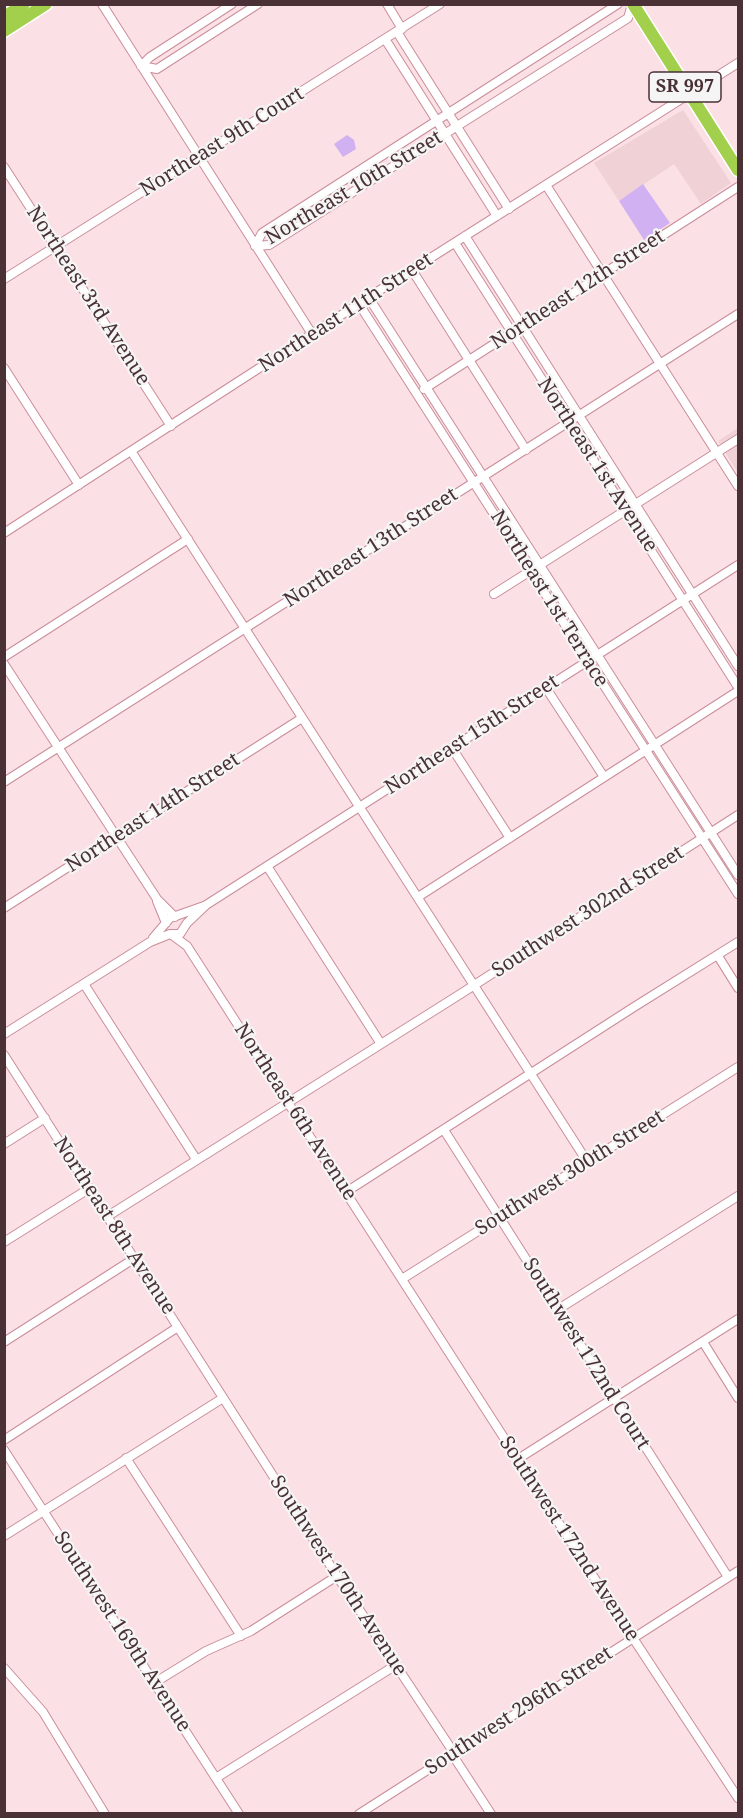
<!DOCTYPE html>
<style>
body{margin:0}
#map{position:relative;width:743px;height:1818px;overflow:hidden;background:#fbe0e5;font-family:"Noto Serif",serif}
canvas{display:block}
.frame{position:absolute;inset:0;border:6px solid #4a3136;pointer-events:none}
</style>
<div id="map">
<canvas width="743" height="1818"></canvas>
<div class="frame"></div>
</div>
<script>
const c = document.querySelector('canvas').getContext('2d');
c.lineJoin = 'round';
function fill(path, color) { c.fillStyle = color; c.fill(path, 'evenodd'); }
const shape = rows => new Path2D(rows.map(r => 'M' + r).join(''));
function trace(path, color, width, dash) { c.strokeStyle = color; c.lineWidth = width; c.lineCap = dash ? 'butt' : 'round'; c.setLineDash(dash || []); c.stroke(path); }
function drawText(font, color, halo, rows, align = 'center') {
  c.font = font + ' "Noto Serif",serif'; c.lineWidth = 4.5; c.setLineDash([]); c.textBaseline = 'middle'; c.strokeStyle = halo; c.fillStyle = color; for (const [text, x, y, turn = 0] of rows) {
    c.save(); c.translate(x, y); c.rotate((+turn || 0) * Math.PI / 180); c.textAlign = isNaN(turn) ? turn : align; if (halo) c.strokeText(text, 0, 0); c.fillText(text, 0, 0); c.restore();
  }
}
const built = shape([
 [683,110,731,183,701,204,674,164,619,201,594,163],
 [738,428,738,473,718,441]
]);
const green = shape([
 [347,135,354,140,356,149,343,157,334,144],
 [643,184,670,223,644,240,619,201]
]);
const minor = shape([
 [102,4,312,334],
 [387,4,402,29],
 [618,4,262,233,255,246,269,245,628,18,632,4],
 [397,32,509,209],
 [385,39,497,216],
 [141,66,157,69,258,4],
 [141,66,150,57,232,4],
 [4,167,171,426],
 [546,185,738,486],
 [465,236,738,666],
 [455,243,738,687],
 [412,270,526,450],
 [4,279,440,4],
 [369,298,738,875],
 [359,304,738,894],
 [4,368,79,485],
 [424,389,738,187],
 [131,451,588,1163],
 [4,533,380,290,738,63],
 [494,594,738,439],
 [4,657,188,539],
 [4,664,157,899,175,917],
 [546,688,604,777],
 [452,748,510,838],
 [4,782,738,314],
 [267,866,381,1044],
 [418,897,738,691],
 [157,901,166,923],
 [4,908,302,718],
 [172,935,187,946,633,1638,738,1798],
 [153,938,170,918,204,906],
 [718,956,738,988],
 [84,984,196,1159],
 [4,1034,150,942,170,934,180,934,187,923,206,905,738,565],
 [4,1055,337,1576,454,1753],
 [444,1130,728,1577],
 [4,1144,45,1118],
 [346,1192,634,1007,738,942],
 [108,1216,462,993,738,815],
 [4,1242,90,1188],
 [402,1279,738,1067],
 [557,1310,738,1196],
 [4,1342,135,1258],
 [703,1342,738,1398],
 [4,1440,178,1327],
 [4,1450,239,1814],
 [126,1458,241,1636],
 [518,1459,738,1319],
 [4,1536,223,1398],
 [4,1668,43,1712,105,1814],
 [154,1683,206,1651,251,1631,337,1576],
 [452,1754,491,1814],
 [216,1778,396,1665],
 [359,1814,738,1571]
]);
const highway = shape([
 [633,4,738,170],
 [4,17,24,4],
 [4,31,46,4]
]);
const shields = [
 [685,87,72]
];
const shieldNames = [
 ["SR 997",685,87]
];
const streetNames = [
 ["Northeast 9th Court",222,142,-32],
 ["Northeast 10th Street",354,188,-31],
 ["Northeast 12th Street",578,290,-33],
 ["Northeast 3rd Avenue",88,296,57],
 ["Northeast 11th Street",346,313,-33],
 ["Northeast 1st Avenue",597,465,57],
 ["Northeast 13th Street",371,548,-33],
 ["Northeast 1st Terrace",549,599,58],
 ["Northeast 15th Street",472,735,-33],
 ["Northeast 14th Street",153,813,-33],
 ["Southwest 302nd Street",588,912,-33],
 ["Northeast 6th Avenue",295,1112,57],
 ["Southwest 300th Street",570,1173,-32],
 ["Northeast 8th Avenue",114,1226,57],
 ["Southwest 172nd Court",586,1354,58],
 ["Southwest 172nd Avenue",569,1539,57],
 ["Southwest 170th Avenue",338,1576,57],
 ["Southwest 169th Avenue",122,1632,57],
 ["Southwest 296th Street",519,1711,-33]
];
fill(built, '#efd1d6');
fill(green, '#d1b1f2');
trace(minor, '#ca8d99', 10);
trace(highway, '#fff', 15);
trace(minor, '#fff', 8);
trace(highway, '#a2d04d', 12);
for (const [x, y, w] of shields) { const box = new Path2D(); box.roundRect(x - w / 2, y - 15, w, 30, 4.5); c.fillStyle = '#f5f5f5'; c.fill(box); trace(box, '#4a3136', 1.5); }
drawText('bold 18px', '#4a3136', null, shieldNames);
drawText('20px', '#4a3136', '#f5f5f5', streetNames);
</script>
